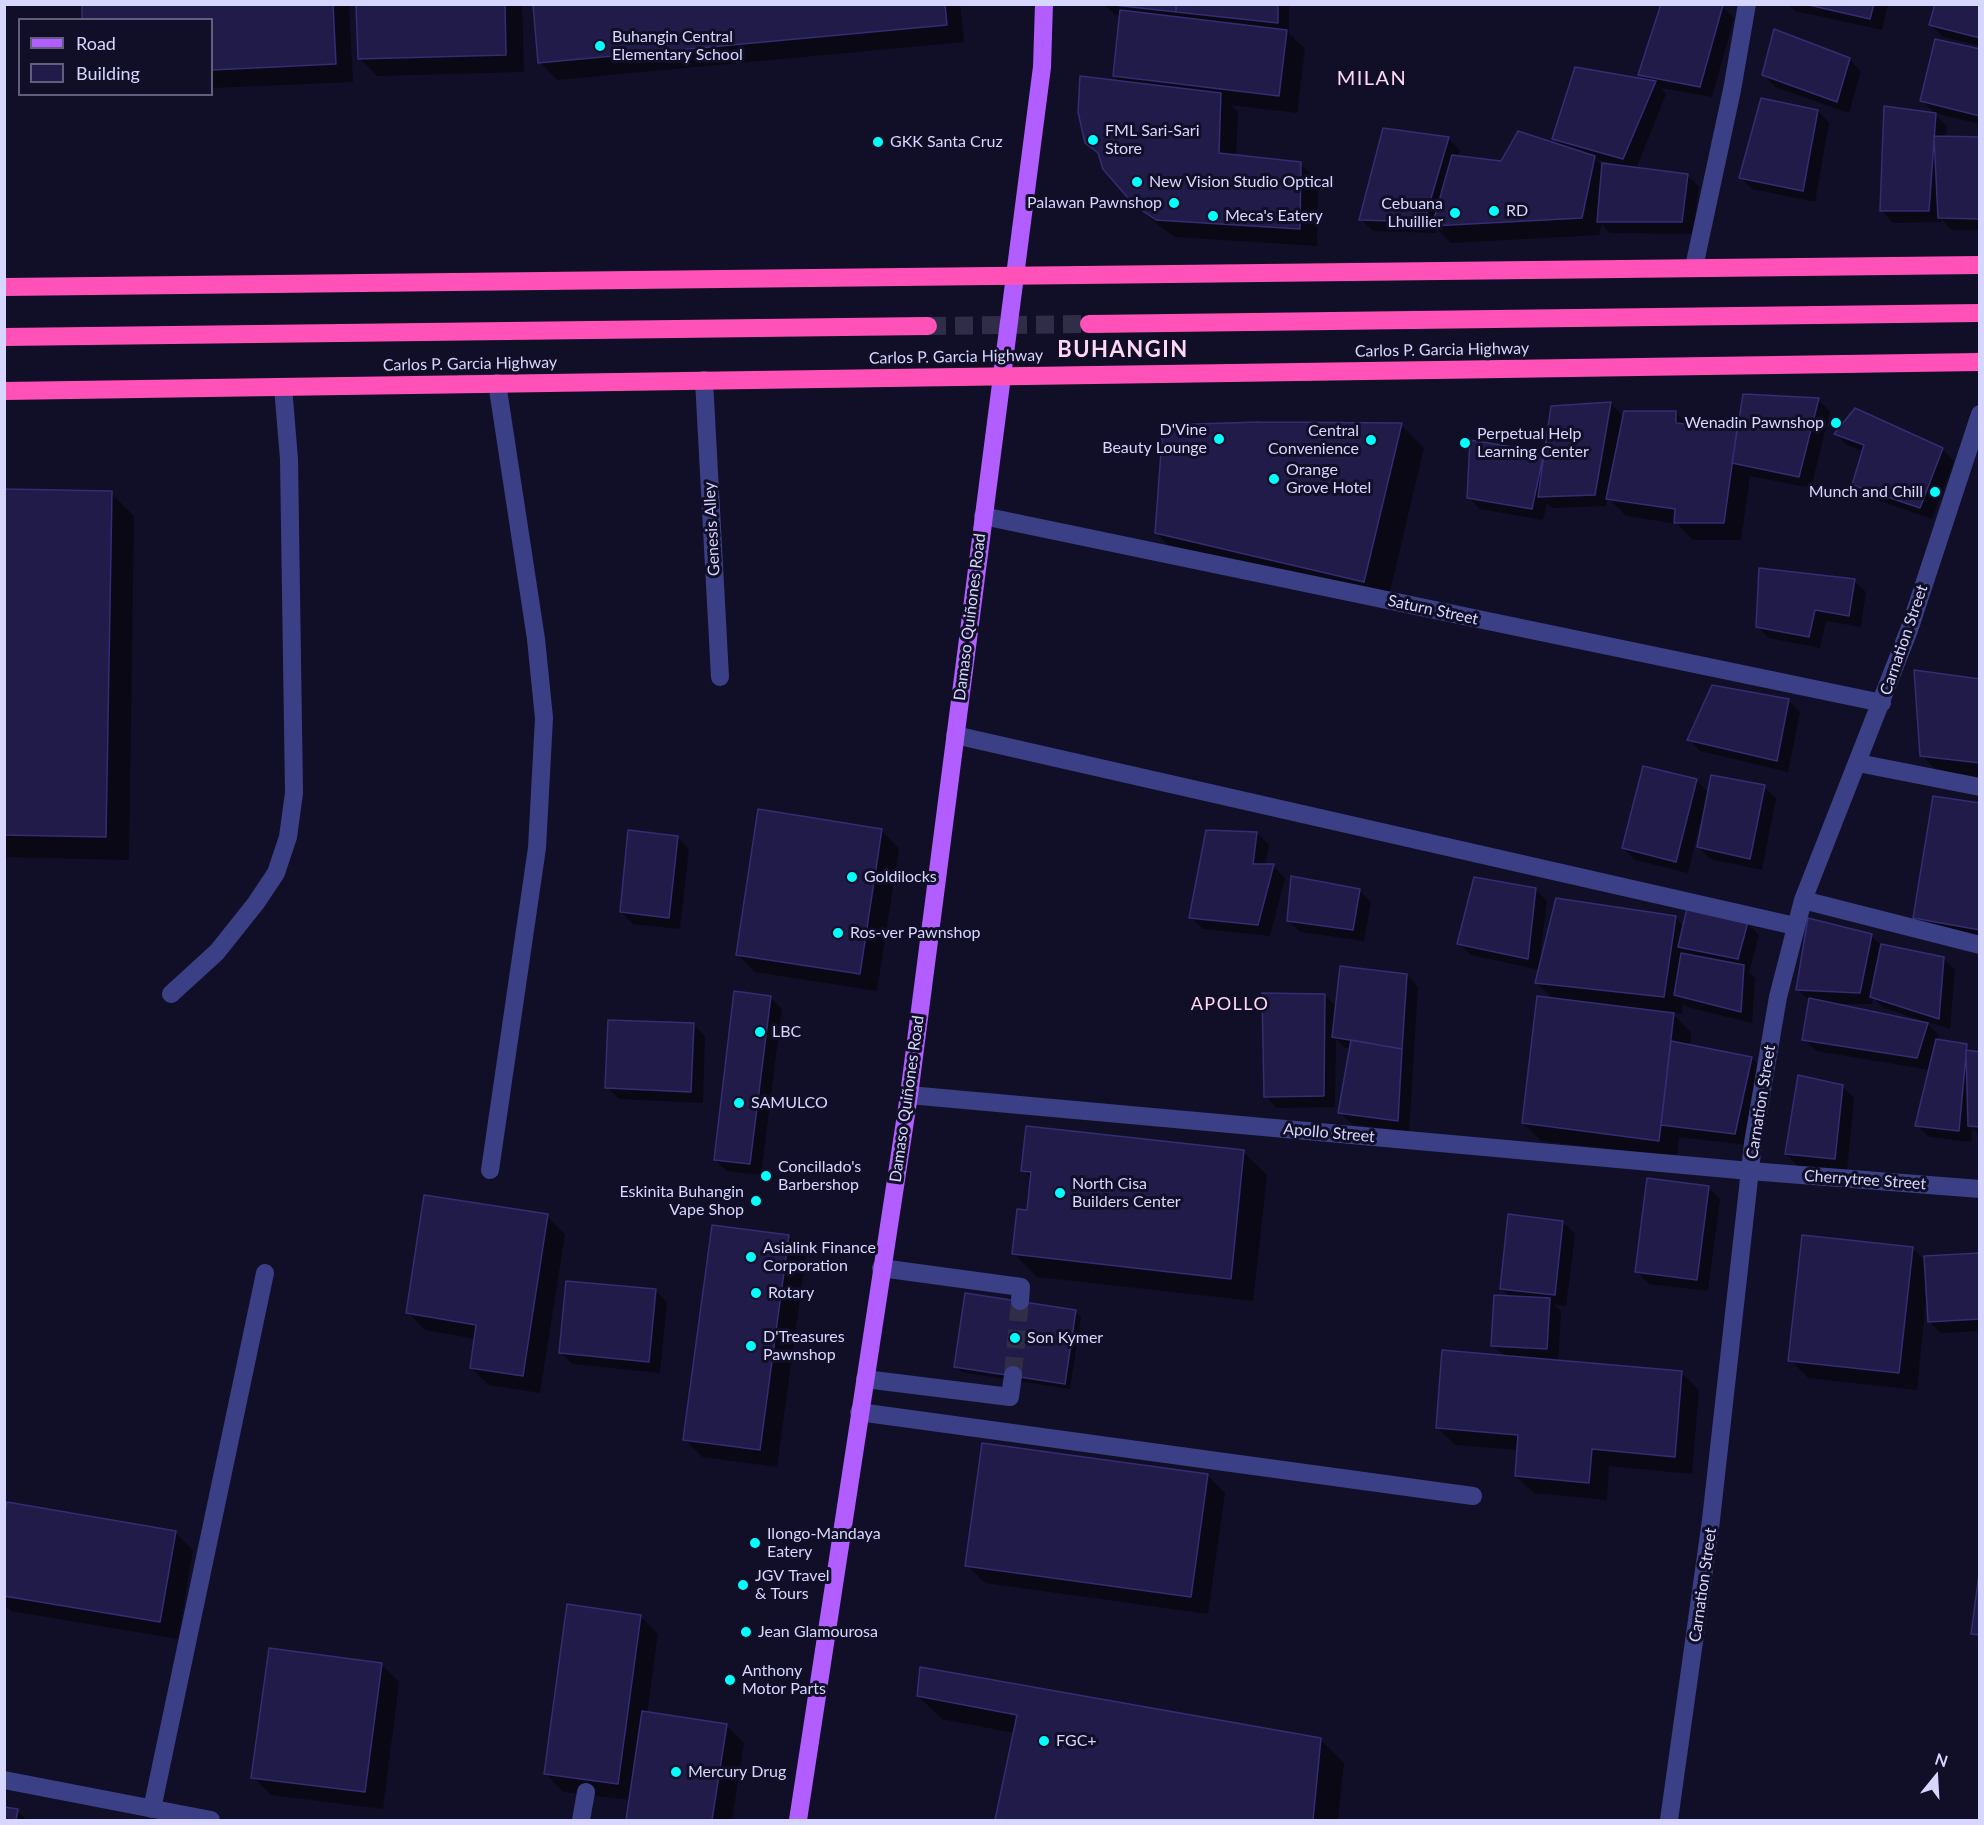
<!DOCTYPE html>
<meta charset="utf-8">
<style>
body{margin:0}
#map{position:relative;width:1984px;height:1825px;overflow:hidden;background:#110f27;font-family:Lato,sans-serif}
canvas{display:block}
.frame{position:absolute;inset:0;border:6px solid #d6d6ff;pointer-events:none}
.legend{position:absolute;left:18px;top:18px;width:195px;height:78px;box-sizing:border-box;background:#110f27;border:2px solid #605f7d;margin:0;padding:8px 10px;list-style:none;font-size:18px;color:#d6d6ff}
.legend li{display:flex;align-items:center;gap:12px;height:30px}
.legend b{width:30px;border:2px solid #605f7d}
.north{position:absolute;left:1906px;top:1747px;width:60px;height:60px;-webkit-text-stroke:4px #110f27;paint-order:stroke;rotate:18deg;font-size:16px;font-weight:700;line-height:24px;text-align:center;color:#d6d6ff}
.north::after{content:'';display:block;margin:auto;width:21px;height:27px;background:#d6d6ff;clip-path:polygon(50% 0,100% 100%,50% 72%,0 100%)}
</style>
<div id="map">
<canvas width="1984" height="1825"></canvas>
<div class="frame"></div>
<ul class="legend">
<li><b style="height:8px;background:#b15dff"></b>Road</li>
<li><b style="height:16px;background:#201b48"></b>Building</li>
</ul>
<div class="north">N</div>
</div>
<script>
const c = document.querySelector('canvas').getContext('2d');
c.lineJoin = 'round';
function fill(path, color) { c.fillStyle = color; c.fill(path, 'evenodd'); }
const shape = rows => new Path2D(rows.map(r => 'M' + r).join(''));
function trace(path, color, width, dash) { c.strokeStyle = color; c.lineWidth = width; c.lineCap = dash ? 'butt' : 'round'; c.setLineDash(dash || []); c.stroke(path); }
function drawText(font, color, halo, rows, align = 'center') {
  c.font = font + ' Lato,sans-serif'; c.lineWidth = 6; c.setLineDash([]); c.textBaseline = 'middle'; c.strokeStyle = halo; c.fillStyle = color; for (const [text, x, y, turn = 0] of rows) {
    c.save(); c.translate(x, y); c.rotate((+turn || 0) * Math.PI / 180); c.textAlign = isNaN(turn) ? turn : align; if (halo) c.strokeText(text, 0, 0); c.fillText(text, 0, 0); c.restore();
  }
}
const shadow = shape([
 [83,4,349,4,353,82,212,88,212,20],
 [358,4,522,4,524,72,377,76,359,58],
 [534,4,960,4,964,42,557,80,540,62],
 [1104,4,1289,4,1289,34,1305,49,1297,113,1231,105,1238,112,1236,156,1300,163,1318,181,1317,246,1175,237,1154,222,1136,204,1100,156,1086,142,1121,83,1114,76,1121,16,1115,15],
 [1663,4,1715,4,1722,6,1734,18,1712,97,1661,88,1666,94,1636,169,1687,175,1699,187,1693,234,1610,233,1602,224,1599,235,1451,243,1437,229,1436,233,1373,231,1361,219,1384,129,1449,139,1460,150,1458,157,1502,162,1562,147,1554,139,1646,81,1640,75],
 [1596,159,1613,164,1612,166,1603,167],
 [1788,4,1888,4,1882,30,1795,11],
 [1980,4,1980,46,1943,37,1931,25],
 [1980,50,1980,124,1934,113,1922,101],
 [1849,59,1861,71,1849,113,1775,87,1764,75],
 [1818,111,1829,123,1815,202,1752,189,1741,177],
 [1935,115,1947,126,1946,138,1980,138,1980,230,1952,230,1941,219,1941,222,1893,223,1882,211],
 [1818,400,1830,411,1811,488,1750,476,1741,540,1693,540,1677,524,1626,516,1608,498,1606,506,1552,508,1547,503,1543,520,1480,509,1469,498,1471,442,1545,453,1610,403,1624,417,1675,412,1689,426,1738,433],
 [1401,425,1424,448,1387,604,1179,556,1156,533],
 [1836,434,1942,449,1954,461,1932,519,1866,496,1854,484,1864,451,1847,445],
 [4,491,111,493,134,516,129,860,4,857],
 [1854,581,1866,592,1861,627,1826,621,1820,648,1769,638,1757,626],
 [1980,681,1980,783,1945,779,1922,755],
 [1713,687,1789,701,1800,712,1788,772,1700,751,1689,739],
 [1696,780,1709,793,1764,787,1776,798,1762,870,1710,859,1698,847,1703,824,1700,823,1688,873,1635,860,1623,848],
 [1980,805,1980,944,1932,936,1914,918],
 [881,830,899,848,877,991,755,972,737,954],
 [1257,833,1269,845,1265,866,1273,866,1285,878,1270,936,1203,929,1191,917],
 [677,837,689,849,680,929,633,924,621,912],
 [1535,889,1547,901,1540,958,1675,917,1684,927,1748,924,1759,935,1749,973,1755,978,1752,1023,1687,1007,1683,1002,1682,1014,1672,1013,1691,1032,1690,1046,1752,1058,1763,1070,1746,1145,1679,1137,1677,1157,1541,1141,1523,1123,1554,1000,1536,982,1540,970,1471,955,1459,944],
 [1359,890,1371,902,1364,941,1301,932,1289,921],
 [1871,936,1881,945,1943,958,1955,970,1950,1029,1925,1021,1939,1036,1937,1041,1966,1046,1973,1052,1980,1053,1980,1135,1972,1128,1971,1142,1929,1137,1917,1125,1930,1070,1816,1051,1804,1039,1810,1001,1798,990],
 [1873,998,1884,1008,1923,1021,1923,1023,1831,1004,1872,1004],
 [1407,975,1418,987,1409,1132,1352,1124,1340,1113,1351,1049,1345,1048,1336,1039,1335,1107,1277,1108,1265,1096,1325,995,1337,1007],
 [770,997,782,1009,761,1175,727,1171,715,1160],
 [694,1025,705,1036,703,1103,619,1099,607,1087],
 [1842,1086,1854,1098,1847,1170,1798,1166,1786,1154],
 [1243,1152,1267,1175,1253,1301,1037,1277,1014,1254,1029,1211,1032,1179,1023,1170],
 [1708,1187,1720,1199,1708,1291,1649,1284,1637,1272],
 [547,1216,565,1234,540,1393,489,1385,471,1368,476,1339,425,1330,407,1312],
 [1563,1222,1575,1234,1566,1306,1554,1304,1561,1312,1558,1362,1681,1372,1699,1390,1692,1474,1609,1466,1607,1500,1534,1493,1516,1476,1518,1450,1455,1445,1437,1427,1505,1357,1493,1345,1511,1298,1501,1288],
 [789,1237,806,1255,777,1467,702,1457,684,1439],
 [1912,1248,1926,1262,1980,1255,1980,1331,1941,1333,1929,1321,1926,1299,1917,1390,1808,1378,1790,1360],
 [655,1290,667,1302,660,1373,573,1364,561,1353],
 [1075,1311,1081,1317,1070,1389,961,1372,956,1366],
 [1207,1475,1225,1493,1208,1614,985,1583,967,1565],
 [4,1526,175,1532,193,1550,178,1639,11,1611,4,1604],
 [640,1616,658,1634,647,1714,726,1725,744,1743,732,1820,627,1820,630,1800,563,1792,546,1774],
 [381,1664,399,1682,383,1809,271,1795,253,1777],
 [918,1696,1321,1740,1344,1763,1338,1820,996,1820,1014,1733,942,1719],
 [4,1809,17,1811,27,1820,4,1820]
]);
const building = shape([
 [82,4,333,4,336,64,212,70,212,20,82,20,82,4],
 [356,4,505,4,506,55,358,59,356,4],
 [533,4,945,4,947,25,538,63,533,4],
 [1105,4,1176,4,1176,12,1105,4],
 [1176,4,1278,4,1278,23,1176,12,1176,4],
 [1661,4,1723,5,1700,87,1638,75,1661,4],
 [1804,4,1874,4,1870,19,1804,4],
 [1935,4,1980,4,1980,38,1929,25,1935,4],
 [1120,10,1287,30,1279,96,1113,76,1120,10],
 [1774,29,1850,58,1837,102,1762,75,1774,29],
 [1935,39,1980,49,1980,116,1920,101,1935,39],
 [1575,67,1656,81,1623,159,1552,139,1575,67],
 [1080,76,1221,93,1219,153,1301,162,1300,229,1156,220,1134,205,1103,169,1098,153,1085,143,1078,112,1080,76],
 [1761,98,1818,110,1803,191,1739,178,1761,98],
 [1884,106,1936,113,1929,211,1880,211,1884,106],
 [1383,128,1449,137,1424,222,1359,220,1383,128],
 [1518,131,1595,156,1582,218,1432,226,1452,155,1501,161,1518,131],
 [1934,136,1980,137,1980,219,1938,218,1934,136],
 [1602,163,1688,174,1682,222,1597,222,1602,163],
 [1743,394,1819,398,1799,477,1732,463,1743,394],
 [1611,402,1595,495,1538,497,1551,406,1611,402],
 [1855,408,1943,448,1920,508,1852,485,1864,445,1834,434,1855,408],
 [1624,411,1676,411,1676,423,1737,429,1724,523,1674,523,1675,509,1606,499,1624,411],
 [1260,422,1402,423,1364,582,1155,533,1163,425,1260,422],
 [1470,440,1544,452,1532,509,1467,498,1470,440],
 [4,489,112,491,106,837,4,835,4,489],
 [1759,568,1855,579,1849,616,1815,610,1809,637,1756,627,1759,568],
 [1914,670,1980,679,1980,763,1920,756,1914,670],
 [1712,685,1789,699,1777,761,1687,740,1712,685],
 [1643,766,1697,779,1676,862,1622,848,1643,766],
 [1711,775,1765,785,1750,859,1697,847,1711,775],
 [1933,796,1980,803,1980,930,1913,918,1933,796],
 [758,809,882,829,860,974,736,955,758,809],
 [628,830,678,836,669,918,620,912,628,830],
 [1206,830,1257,832,1253,864,1274,864,1258,925,1189,918,1206,830],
 [1291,876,1360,889,1353,930,1287,921,1291,876],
 [1474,877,1536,888,1528,959,1457,944,1474,877],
 [1556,898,1676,916,1664,997,1535,983,1556,898],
 [1687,908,1748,922,1738,959,1678,947,1687,908],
 [1808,918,1872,934,1860,993,1796,990,1808,918],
 [1881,944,1944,957,1939,1019,1870,997,1881,944],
 [1681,953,1744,965,1741,1012,1674,995,1681,953],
 [1340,966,1407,974,1402,1049,1332,1037,1340,966],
 [734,991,771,996,750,1164,714,1160,734,991],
 [1262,993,1325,994,1324,1096,1264,1097,1262,993],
 [1537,996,1674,1013,1659,1141,1522,1123,1537,996],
 [1809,998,1928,1023,1917,1058,1802,1040,1809,998],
 [608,1020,694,1023,691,1092,605,1088,608,1020],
 [1936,1039,1967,1044,1959,1131,1915,1126,1936,1039],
 [1351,1040,1402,1049,1398,1121,1338,1113,1351,1040],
 [1671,1041,1752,1057,1735,1134,1661,1125,1671,1041],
 [1966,1050,1980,1052,1980,1127,1968,1126,1966,1050],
 [1798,1075,1843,1085,1835,1159,1785,1154,1798,1075],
 [1026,1126,1244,1150,1231,1279,1012,1254,1017,1209,1027,1210,1031,1172,1021,1171,1026,1126],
 [1647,1178,1709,1186,1697,1280,1635,1272,1647,1178],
 [424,1195,548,1214,523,1376,470,1368,476,1325,406,1313,424,1195],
 [1508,1214,1563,1221,1555,1295,1500,1289,1508,1214],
 [712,1225,789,1235,760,1450,683,1440,712,1225],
 [1802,1235,1913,1247,1899,1373,1788,1361,1802,1235],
 [1980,1253,1980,1319,1928,1322,1924,1256,1980,1253],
 [566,1281,656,1289,649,1362,559,1353,566,1281],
 [965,1293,1076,1310,1065,1384,954,1367,965,1293],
 [1494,1295,1550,1298,1547,1349,1491,1346,1494,1295],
 [1442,1350,1682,1371,1675,1457,1592,1449,1589,1483,1515,1476,1518,1435,1436,1428,1442,1350],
 [982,1443,1208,1474,1191,1597,965,1566,982,1443],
 [7,1502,176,1531,160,1622,4,1596,4,1517,7,1502],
 [1979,1574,1980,1574,1980,1635,1971,1634,1979,1574],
 [567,1604,641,1615,618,1784,544,1774,567,1604],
 [269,1648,382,1663,365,1792,251,1778,269,1648],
 [920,1667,1321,1738,1313,1820,995,1820,1017,1715,917,1696,920,1667],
 [642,1711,727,1724,712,1820,626,1820,642,1711],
 [4,1807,18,1809,16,1820,4,1820,4,1807]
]);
const minorTunnel = shape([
 [1013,1375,1020,1301]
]);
const highwayTunnel = shape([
 [928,326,1089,324]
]);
const minor = shape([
 [1694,267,1732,90,1747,4],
 [704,380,720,677],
 [983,516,1882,703],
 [955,735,1795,926],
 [1858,763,1980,787],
 [1803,900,1980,945],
 [171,994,217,952,256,903,276,873,288,837,294,793,289,459,283,387],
 [909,1095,1750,1171,1980,1189],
 [490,1170,537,848,544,718,536,639,497,383],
 [881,1268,1021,1287,1020,1301],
 [865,1379,1010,1397,1013,1375],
 [859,1412,1473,1496],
 [4,1780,211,1820],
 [152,1809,265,1273],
 [581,1820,586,1792],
 [1669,1820,1711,1520,1753,1143,1778,997,1803,900,1909,630,1980,414]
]);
const major = shape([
 [798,1820,909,1095,1042,67,1044,4]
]);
const highway = shape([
 [4,287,1980,265],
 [1089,324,1980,313],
 [4,337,928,326],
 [4,391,1980,362]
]);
const markers = [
 [600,46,6,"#02fffd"],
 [1093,140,6,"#02fffd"],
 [878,142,6,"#02fffd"],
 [1137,182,6,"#02fffd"],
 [1174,203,6,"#02fffd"],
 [1494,211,6,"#02fffd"],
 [1455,213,6,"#02fffd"],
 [1213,216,6,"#02fffd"],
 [1836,423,6,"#02fffd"],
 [1219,439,6,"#02fffd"],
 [1371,440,6,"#02fffd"],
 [1465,443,6,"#02fffd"],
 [1274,479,6,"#02fffd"],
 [1935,492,6,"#02fffd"],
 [852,877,6,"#02fffd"],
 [838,933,6,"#02fffd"],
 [760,1032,6,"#02fffd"],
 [739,1103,6,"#02fffd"],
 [766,1176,6,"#02fffd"],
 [1060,1193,6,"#02fffd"],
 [756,1201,6,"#02fffd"],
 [751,1257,6,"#02fffd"],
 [756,1293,6,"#02fffd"],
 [1015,1338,6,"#02fffd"],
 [751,1346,6,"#02fffd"],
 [755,1543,6,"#02fffd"],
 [743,1585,6,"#02fffd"],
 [746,1632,6,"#02fffd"],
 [730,1680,6,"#02fffd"],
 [1044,1741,6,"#02fffd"],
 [676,1772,6,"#02fffd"]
];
const poiNames = [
 ["Buhangin Central",612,37],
 ["Elementary School",612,55],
 ["FML Sari-Sari",1105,131],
 ["Store",1105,149],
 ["GKK Santa Cruz",890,142],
 ["New Vision Studio Optical",1149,182],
 ["Palawan Pawnshop",1162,203,"right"],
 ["Cebuana",1443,204,"right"],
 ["Lhuillier",1443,222,"right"],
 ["RD",1506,211],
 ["Meca's Eatery",1225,216],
 ["Wenadin Pawnshop",1824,423,"right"],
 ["D'Vine",1207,430,"right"],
 ["Beauty Lounge",1207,448,"right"],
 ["Central",1359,431,"right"],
 ["Convenience",1359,449,"right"],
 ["Perpetual Help",1477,434],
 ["Learning Center",1477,452],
 ["Orange",1286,470],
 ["Grove Hotel",1286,488],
 ["Munch and Chill",1923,492,"right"],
 ["Goldilocks",864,877],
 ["Ros-ver Pawnshop",850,933],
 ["LBC",772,1032],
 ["SAMULCO",751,1103],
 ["Concillado's",778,1167],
 ["Barbershop",778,1185],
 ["North Cisa",1072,1184],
 ["Builders Center",1072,1202],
 ["Eskinita Buhangin",744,1192,"right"],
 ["Vape Shop",744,1210,"right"],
 ["Asialink Finance",763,1248],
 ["Corporation",763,1266],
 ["Rotary",768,1293],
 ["D'Treasures",763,1337],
 ["Pawnshop",763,1355],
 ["Son Kymer",1027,1338],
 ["Ilongo-Mandaya",767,1534],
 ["Eatery",767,1552],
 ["JGV Travel",755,1576],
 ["& Tours",755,1594],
 ["Jean Glamourosa",758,1632],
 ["Anthony",742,1671],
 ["Motor Parts",742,1689],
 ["FGC+",1056,1741],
 ["Mercury Drug",688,1772]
];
const streetNames = [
 ["Carlos P. Garcia Highway",1442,350,-1],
 ["Carlos P. Garcia Highway",956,357,-1],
 ["Carlos P. Garcia Highway",470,364,-1],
 ["Genesis Alley",712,529,-93],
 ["Saturn Street",1433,610,12],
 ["Damaso Quiñones Road",970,617,-83],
 ["Carnation Street",1904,640,-71],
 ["Damaso Quiñones Road",907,1099,-82],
 ["Carnation Street",1761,1102,-81],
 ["Apollo Street",1329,1133,5],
 ["Cherrytree Street",1865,1180,4],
 ["Carnation Street",1703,1585,-82]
];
const neighbourhoodNames = [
 ["APOLLO",1230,1004]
];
const quarterNames = [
 ["MILAN",1372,79]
];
const districtNames = [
 ["BUHANGIN",1123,350]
];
fill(shadow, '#0007');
fill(building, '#201b48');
trace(building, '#342d74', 1.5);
trace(minorTunnel, '#2f2d47', 18, [18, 9]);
trace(highwayTunnel, '#2f2d47', 18, [18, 9]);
trace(minor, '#3b4086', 18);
trace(major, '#b15dff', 18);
trace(highway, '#ff51b7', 18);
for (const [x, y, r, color] of markers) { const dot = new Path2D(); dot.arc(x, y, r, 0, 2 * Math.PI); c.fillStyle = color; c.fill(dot); trace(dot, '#110f27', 2); }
drawText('16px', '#d6d6ff', '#110f27', poiNames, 'left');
drawText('16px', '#d6d6ff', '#110f27', streetNames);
c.letterSpacing = '1.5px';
drawText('18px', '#ffd8f5', '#110f27', neighbourhoodNames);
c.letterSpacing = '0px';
c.letterSpacing = '1.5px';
drawText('20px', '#ffd8f5', '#110f27', quarterNames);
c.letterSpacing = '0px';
c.letterSpacing = '1.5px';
drawText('bold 22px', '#ffd8f5', '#110f27', districtNames);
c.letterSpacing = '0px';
</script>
